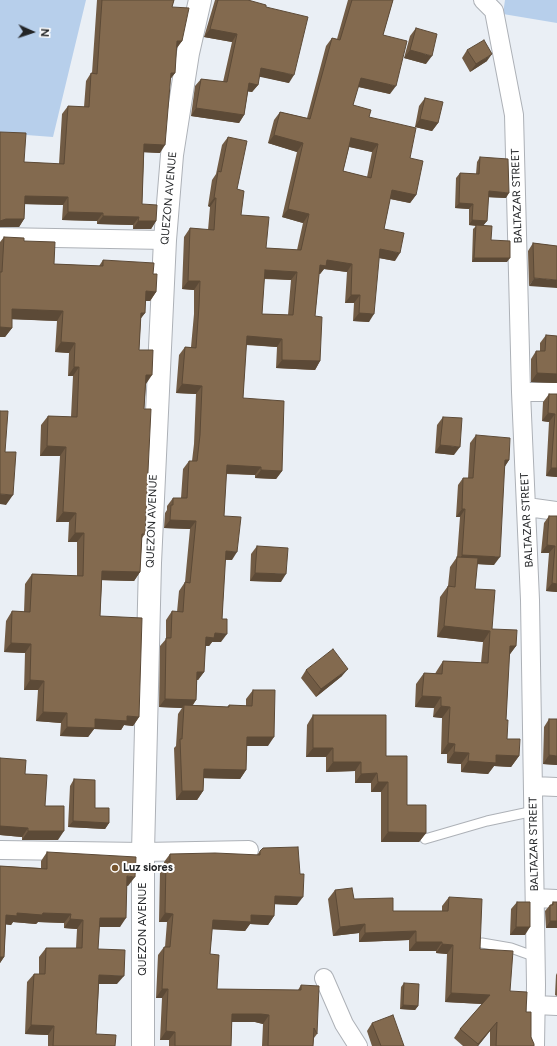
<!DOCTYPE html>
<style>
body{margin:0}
#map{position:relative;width:557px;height:1046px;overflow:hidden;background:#eaeff5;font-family:Figtree,sans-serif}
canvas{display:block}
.north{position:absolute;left:12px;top:12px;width:40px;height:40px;-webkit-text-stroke:3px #fff;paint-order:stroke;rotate:93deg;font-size:11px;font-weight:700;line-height:16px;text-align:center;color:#232527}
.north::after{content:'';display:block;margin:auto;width:14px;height:18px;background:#232527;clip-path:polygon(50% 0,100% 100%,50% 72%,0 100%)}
</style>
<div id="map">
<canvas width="557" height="1046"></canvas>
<div class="north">N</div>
</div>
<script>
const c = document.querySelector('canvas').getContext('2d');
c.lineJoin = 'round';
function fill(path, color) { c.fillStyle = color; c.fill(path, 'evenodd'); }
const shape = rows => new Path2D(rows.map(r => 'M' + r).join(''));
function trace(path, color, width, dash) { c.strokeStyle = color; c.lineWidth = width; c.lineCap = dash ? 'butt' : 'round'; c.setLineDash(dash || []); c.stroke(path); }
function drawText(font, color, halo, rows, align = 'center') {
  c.font = font + ' Figtree,sans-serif'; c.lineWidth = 4; c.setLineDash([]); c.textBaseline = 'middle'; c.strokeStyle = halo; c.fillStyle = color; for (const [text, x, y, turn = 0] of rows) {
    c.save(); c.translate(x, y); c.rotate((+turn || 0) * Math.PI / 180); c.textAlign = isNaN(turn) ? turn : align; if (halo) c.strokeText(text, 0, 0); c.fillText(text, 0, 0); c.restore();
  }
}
const green = shape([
 [0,0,86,0,53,137,0,133],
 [505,0,557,0,557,23,503,14]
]);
const service = shape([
 [425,839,487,821,534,811],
 [482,943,511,948,536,957]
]);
const minor = shape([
 [483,0,494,11,514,115,521,392,530,600,536,985,535,1046],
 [0,237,165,240],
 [521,392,557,392],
 [527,507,557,511],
 [533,786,557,787],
 [0,850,143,852,249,850],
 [535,898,557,899],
 [324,978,344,1024,358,1046],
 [535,1005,557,1006]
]);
const tertiary = shape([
 [143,1046,143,852,150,563,165,240,172,155,188,53,200,0]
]);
const wall = shape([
 [97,0,174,0,172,7,182,41,176,49,175,73,170,79,160,153,144,152,142,204,156,221,151,229,133,229,133,225,97,224,97,221,62,220,63,205,25,204,24,219,19,227,0,227,0,132,24,162,59,164,62,114,68,106,84,107,86,81,91,73,92,73],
 [215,0,248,0,266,7,289,83,259,76,258,85,252,92,248,91,244,115,239,123,191,116,195,86,201,79,223,82,232,42,204,37],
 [348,0,393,0,383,35,390,94,358,87,353,105,369,117,410,158,416,195,410,203,390,199,384,229,395,261,379,258,369,322,353,321,354,303,345,303,347,272,324,269,320,274,319,274,315,316,320,361,315,370,276,368,277,347,246,345,243,398,282,471,276,479,255,478,255,475,226,474,224,516,232,560,225,560,221,642,212,642,209,646,205,646,204,672,198,680,197,680,196,700,193,705,227,707,229,705,246,706,246,699,253,690,268,746,247,746,246,770,240,779,204,778,203,791,197,800,176,800,174,748,176,746,178,714,182,708,159,707,160,646,166,639,166,620,172,611,177,612,179,591,185,582,190,529,164,528,165,513,167,510,167,506,173,498,181,498,183,469,189,461,192,461,194,444,196,394,176,393,179,355,185,347,191,347,194,314,194,290,182,289,184,237,190,228,208,230,210,207,208,206,212,180,216,174,222,145,228,137,241,215,266,248,297,250,303,223,282,217,297,152,268,143,274,120,280,112,307,118,326,46,332,38,337,39],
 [349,147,372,152,367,177,343,171],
 [264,279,291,280,288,315,262,314],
 [416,28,426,64,404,58,410,36],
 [467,50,487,61,470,72,462,58],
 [425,98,438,123,432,131,415,127,419,106],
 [480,157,506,198,488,197,487,221,483,225,491,240,507,262,472,262,473,229,476,226,469,225,469,209,455,208,456,178,460,173,476,174,477,162],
 [4,237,24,241,54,264,99,266,103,260,153,274,156,292,150,301,145,301,145,313,141,318,139,350,146,384,144,409,145,534,142,538,140,572,134,581,102,580,100,616,139,717,133,726,124,725,121,730,94,729,88,737,60,736,61,723,36,721,38,690,24,690,25,653,4,652,6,621,12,611,24,612,25,584,32,574,77,576,77,542,68,542,69,522,56,522,60,456,40,456,41,425,48,416,71,417,73,376,68,376,69,353,55,352,57,321,12,319,12,328,5,337,0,337,0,242],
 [533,243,557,246,529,286,528,251],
 [546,335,557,336,557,383,531,382,531,359,536,351,540,351,540,343],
 [549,394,557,394,557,477,546,476,549,422,542,421,543,402],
 [443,417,454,455,435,453,437,425],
 [476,435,509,460,505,466,494,565,477,564,475,589,492,629,516,646,509,655,506,720,507,739,519,756,511,767,494,766,488,774,461,772,461,764,447,763,447,754,441,754,442,718,433,717,434,708,415,707,416,684,424,673,435,674,436,672,443,661,481,663,483,642,437,637,440,597,448,586,450,567,457,557,460,517,456,517,458,485,463,478,468,478,470,443],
 [549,516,557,516,557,592,546,591,549,553,541,553,544,523],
 [257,546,281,582,250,581,251,554],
 [306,670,342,676,316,697,301,678],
 [313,715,386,756,407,805,426,833,419,842,381,842,381,792,371,792,371,783,355,783,355,771,326,772,326,757,306,757,307,725],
 [549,719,557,765,543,764,544,727],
 [0,758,25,774,45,806,58,840,22,840,22,837,0,835],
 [74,779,95,808,109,823,105,829,68,827,70,786],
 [260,851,297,905,274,904,274,916,268,925,250,924,245,931,212,929,210,954,217,989,298,990,301,985,317,1034,314,1038,313,1046,262,1046,263,1024,255,1022,232,1022,231,1046,169,1046,169,1040,160,1040,162,998,156,998,158,955,164,947,165,947,167,922,159,922,160,871,164,864,164,862,170,854,257,855],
 [47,852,128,886,127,886,120,927,99,927,98,949,117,984,99,984,96,1034,115,1046,48,1046,48,1035,25,1034,27,982,34,974,39,974,39,957,46,948,76,948,77,929,64,928,64,923,38,922,36,924,13,922,11,925,6,924,4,957,0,963,0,866,41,868,41,861],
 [335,890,354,899,393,911,442,911,442,906,449,897,480,949,510,991,526,1012,531,1037,534,1046,490,1046,490,1031,478,1046,463,1046,454,1038,460,1029,482,1004,445,1002,447,954,436,953,436,951,409,951,409,940,359,942,359,933,333,936,328,899],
 [517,902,525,935,510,935,511,909],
 [553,902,557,928,546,928,545,911,550,905,551,905],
 [557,973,557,996,555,995,556,975],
 [404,983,418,1006,415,1010,400,1009,401,987],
 [372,1023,404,1046,372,1046,367,1031]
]);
const shadedWall = shape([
 [210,29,237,34,232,42,204,37],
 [177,41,182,41,176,49],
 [410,50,432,56,426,64,404,58],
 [492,54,487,61,470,72,476,64],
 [261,68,294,75,289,83,256,76],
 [171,73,175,73,169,81],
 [361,78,396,86,390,94,355,86],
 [249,83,258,85,252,92,243,91],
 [196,108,244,115,239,123,191,116],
 [420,119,438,123,432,131,415,127],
 [274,135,303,143,297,152,268,143],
 [351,138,378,144,372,152,346,146],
 [144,144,165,145,160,153,138,152],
 [392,190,416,195,410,203,386,198],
 [489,191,509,193,506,198,485,197],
 [25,196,68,197,63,205,20,204],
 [214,198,216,198,210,207,208,206],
 [459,203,473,204,469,209,455,208],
 [288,209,309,214,303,223,282,217],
 [68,212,103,213,97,221,62,220],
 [103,216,139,217,133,225,97,224],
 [6,219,24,219,19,227,0,227,0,221],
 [472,220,487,221,483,226,469,225],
 [138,221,156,221,151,229,133,229],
 [380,249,400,253,395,261,374,257],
 [474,258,510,258,507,262,472,262],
 [327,260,352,264,347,272,324,269,320,274,314,273,320,265],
 [265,270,297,272,291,280,259,278],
 [534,278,557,280,557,288,529,286],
 [188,281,200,281,194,290,182,289],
 [146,291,156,292,150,301,139,301],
 [351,295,360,295,354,303,345,303],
 [12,309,63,311,57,321,6,319],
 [141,313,145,313,138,322],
 [359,313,374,314,369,322,353,321],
 [0,327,12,328,5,337,0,337],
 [247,336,282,339,277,347,241,344],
 [61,342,75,343,69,353,55,352],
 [282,360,320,361,315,370,276,368],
 [74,367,79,367,73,376,68,376],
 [537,373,557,374,557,383,531,382],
 [146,375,152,375,146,384,139,384],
 [182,384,202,386,196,394,176,393],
 [548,413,555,414,549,422,542,421],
 [440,445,460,447,454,455,435,453],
 [47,446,66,447,60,456,40,456],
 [505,460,509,460,504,468],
 [227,465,261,467,255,475,221,473],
 [551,468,557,468,557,477,546,476],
 [261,470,282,471,276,479,255,478],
 [0,494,13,495,6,505,0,504],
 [462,509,465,509,460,517,456,517],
 [63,512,76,513,69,522,56,522],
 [170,520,196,521,190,529,164,528],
 [75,533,84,533,77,542,68,542],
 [547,545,555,546,549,553,541,553],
 [226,551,237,552,232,560,220,559],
 [462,555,500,557,494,565,457,563],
 [102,571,140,572,134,581,96,580],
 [255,573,286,574,281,582,250,581],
 [552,583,557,584,557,592,546,591],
 [444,626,490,631,483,642,437,637],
 [215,633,227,634,221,642,212,642,209,646,200,646,206,637],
 [11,643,31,644,25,653,4,652],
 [510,646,516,646,508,657],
 [348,669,342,676,316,697,321,689],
 [197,672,204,672,198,680,191,680],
 [30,680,44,681,38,690,24,690],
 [422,696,441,697,434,708,415,707],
 [165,699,196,700,190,708,184,705,182,708,159,707],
 [441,706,450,707,442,718,433,717],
 [43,712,67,713,61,723,36,721],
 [127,716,139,717,133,726,124,725,121,730,94,729,88,737,60,736,67,727,95,719],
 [247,737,274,737,268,746,241,746],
 [448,743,455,744,447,754,441,754],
 [313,748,333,748,326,757,306,757],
 [454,752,469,753,461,764,447,763],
 [496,755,519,756,511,767,494,766,488,774,461,772,468,761],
 [549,755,557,756,557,765,543,764],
 [333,762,361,762,355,771,326,772],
 [204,769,246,770,240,779,197,778],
 [377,773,371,783,355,783,361,774],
 [378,782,388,782,381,792,371,792],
 [182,791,203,791,197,800,176,800],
 [73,821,109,823,105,829,68,827],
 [0,826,28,828,22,837,0,835],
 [28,831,64,831,58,840,22,840],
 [388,832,426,833,419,842,381,842],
 [127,876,135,877,128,886,121,885],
 [275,896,303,897,297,905,269,904],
 [17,913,43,913,71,914,64,923,38,922,36,924,13,922,11,925,0,924,6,915],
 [165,913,173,914,167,922,159,922],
 [251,915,274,916,268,925,250,924,245,931,207,929,213,920],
 [100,918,126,918,120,927,94,927],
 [70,919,83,920,77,929,64,928],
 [550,921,557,921,557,928,546,928],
 [365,924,359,933,333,936,340,927],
 [516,927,530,927,525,935,510,935],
 [416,931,409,940,359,942,365,933],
 [416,942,442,942,436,951,409,951],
 [442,944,453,945,447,954,436,953],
 [0,957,4,957,0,963],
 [99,975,124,976,117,984,93,984],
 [162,989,168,989,162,998,156,998],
 [451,993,490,995,483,1004,445,1002],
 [403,1005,418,1006,415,1010,400,1009],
 [232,1014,261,1014,269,1015,263,1024,255,1022,226,1022],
 [497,1022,490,1031,478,1046,477,1046],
 [31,1025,54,1026,48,1035,25,1034],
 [166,1031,175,1032,169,1040,160,1040]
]);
const building = shape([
 [102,0,174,0,172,7,189,8,182,41,177,41,175,73,171,73,165,145,144,144,142,204,157,205,156,221,138,221,139,217,103,216,103,213,68,212,68,197,25,196,24,219,6,219,0,221,0,132,26,133,24,162,64,164,68,106,89,107,91,73,97,74,102,0],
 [218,0,248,0,266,5,266,7,308,17,294,75,261,68,258,85,249,83,244,115,196,108,201,79,227,82,237,34,210,29,218,0],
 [352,0,393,0,383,35,407,41,396,86,361,78,353,105,371,110,369,117,416,128,410,158,423,161,416,195,392,190,384,229,404,233,400,253,380,249,374,314,359,313,360,295,351,295,352,264,327,260,326,266,320,265,315,316,322,317,320,361,282,360,282,339,247,336,243,398,284,401,282,471,261,470,261,467,227,465,224,516,241,517,237,552,226,551,222,619,227,619,227,634,215,633,214,638,206,637,204,672,197,672,196,700,165,699,166,638,171,638,172,611,183,612,185,582,190,583,196,521,170,520,171,505,173,505,173,498,187,498,189,461,197,461,200,435,202,386,182,384,185,347,196,348,199,306,200,281,188,281,190,228,214,230,216,198,214,198,218,171,221,172,228,137,247,141,237,189,244,191,241,215,269,217,266,248,301,250,309,214,288,209,303,143,274,135,280,112,310,119,332,38,340,40,352,0],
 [351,138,378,144,371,178,343,171,351,138],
 [265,270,297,272,293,315,262,314,265,270],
 [416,28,437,34,432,56,410,50,416,28],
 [484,40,492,54,476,64,467,50,484,40],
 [425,98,443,102,438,123,420,119,425,98],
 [480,157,508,159,509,193,489,191,487,221,472,220,473,204,459,203,460,173,479,174,480,157],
 [476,225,492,226,491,240,510,241,510,258,474,258,476,225],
 [4,237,24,238,24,241,55,242,54,264,103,266,103,260,154,263,153,274,157,274,156,292,146,291,145,313,141,313,139,350,153,350,152,375,146,375,144,409,151,409,145,534,142,534,140,572,102,571,100,616,142,618,139,717,127,716,127,721,95,719,95,728,67,727,67,713,43,712,44,681,30,680,31,644,11,643,12,611,30,612,32,574,83,576,84,533,75,533,76,513,63,512,66,447,47,446,48,416,77,417,79,367,74,367,75,343,61,342,63,311,12,309,12,328,0,327,0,272,2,272,4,237],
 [533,243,557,246,557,280,534,278,533,243],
 [546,335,557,336,557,374,537,373,536,351,545,351,546,335],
 [549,394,557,394,557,468,551,468,555,414,548,413,549,394],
 [0,411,8,411,5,452,16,452,13,495,0,494,0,411],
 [443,417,462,418,460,447,440,445,443,417],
 [476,435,510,438,509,460,505,460,500,557,462,555,465,509,462,509,463,478,473,478,476,435],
 [549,516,557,516,557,584,552,583,555,546,547,545,549,516],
 [257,546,288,548,286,574,255,573,257,546],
 [457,557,478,558,475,589,495,590,492,629,517,630,516,646,510,646,506,720,508,720,507,739,520,739,519,756,496,755,496,763,468,761,469,753,454,752,455,744,448,743,450,707,441,706,441,697,422,696,424,673,442,674,443,661,488,663,490,631,444,626,448,586,455,587,457,557],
 [333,649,348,669,321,689,306,670,333,649],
 [253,690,275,690,274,737,247,737,246,770,204,769,203,791,182,791,180,739,182,739,184,705,229,707,229,705,252,706,253,690],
 [313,715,386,715,386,756,407,756,407,805,426,805,426,833,388,832,388,782,378,782,377,773,361,774,361,762,333,762,333,748,313,748,313,715],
 [549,719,557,719,557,756,549,755,549,719],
 [0,758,26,760,25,774,47,775,45,806,64,806,64,831,28,831,28,828,0,826,0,758],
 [74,779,95,780,95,808,109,808,109,823,73,821,74,779],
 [298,847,300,874,304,874,303,897,275,896,274,916,251,915,251,922,213,920,210,954,219,955,217,989,301,990,301,985,319,986,317,1034,314,1028,313,1046,268,1046,269,1015,261,1014,232,1014,231,1046,175,1046,175,1032,166,1031,168,989,162,989,164,947,170,947,173,914,165,913,166,862,170,862,170,854,215,853,260,855,260,851,263,848,298,847],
 [47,852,136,857,135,877,127,876,126,918,100,918,98,949,125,950,124,976,99,975,96,1034,116,1035,115,1046,53,1046,54,1026,31,1025,34,974,45,974,46,948,82,948,83,920,70,919,71,914,43,913,42,915,17,913,17,916,6,915,4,957,0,957,0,866,47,869,47,852],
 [352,888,354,899,393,898,393,911,448,911,449,897,482,899,480,949,513,951,510,991,527,992,526,1012,531,1012,531,1037,534,1044,534,1046,496,1046,497,1022,478,1044,460,1029,490,995,451,993,453,945,442,944,442,942,416,942,416,931,365,933,365,924,340,927,335,890,352,888],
 [517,902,530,902,530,927,516,927,517,902],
 [553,902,557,902,557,921,550,921,550,905,553,905,553,902],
 [404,983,419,984,418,1006,403,1005,404,983],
 [393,1015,404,1046,381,1046,372,1023,393,1015]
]);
const markers = [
 [115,868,4,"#76542c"]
];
const streetNames = [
 ["BALTAZAR STREET",517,196,-92],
 ["QUEZON AVENUE",169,198,-85],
 ["BALTAZAR STREET",527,520,-93],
 ["QUEZON AVENUE",152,521,-88],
 ["BALTAZAR STREET",534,844,-91],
 ["QUEZON AVENUE",143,929,-90]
];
const poiNames = [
 ["Luz siores",123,868]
];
fill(green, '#b7cfeb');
trace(service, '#adb1b7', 11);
trace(minor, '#adb1b7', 20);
trace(tertiary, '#adb1b7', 24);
trace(service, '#fff', 9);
trace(minor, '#fff', 18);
trace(tertiary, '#fff', 22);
fill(wall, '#715b44');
fill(shadedWall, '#5c4a37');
fill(building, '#836a4f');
trace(building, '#5c4a37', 1);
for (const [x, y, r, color] of markers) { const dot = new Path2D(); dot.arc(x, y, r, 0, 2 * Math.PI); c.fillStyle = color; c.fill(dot); trace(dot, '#fff', 1.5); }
drawText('11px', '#232527', '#fff', streetNames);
drawText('bold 11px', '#232527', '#fff', poiNames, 'left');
</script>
